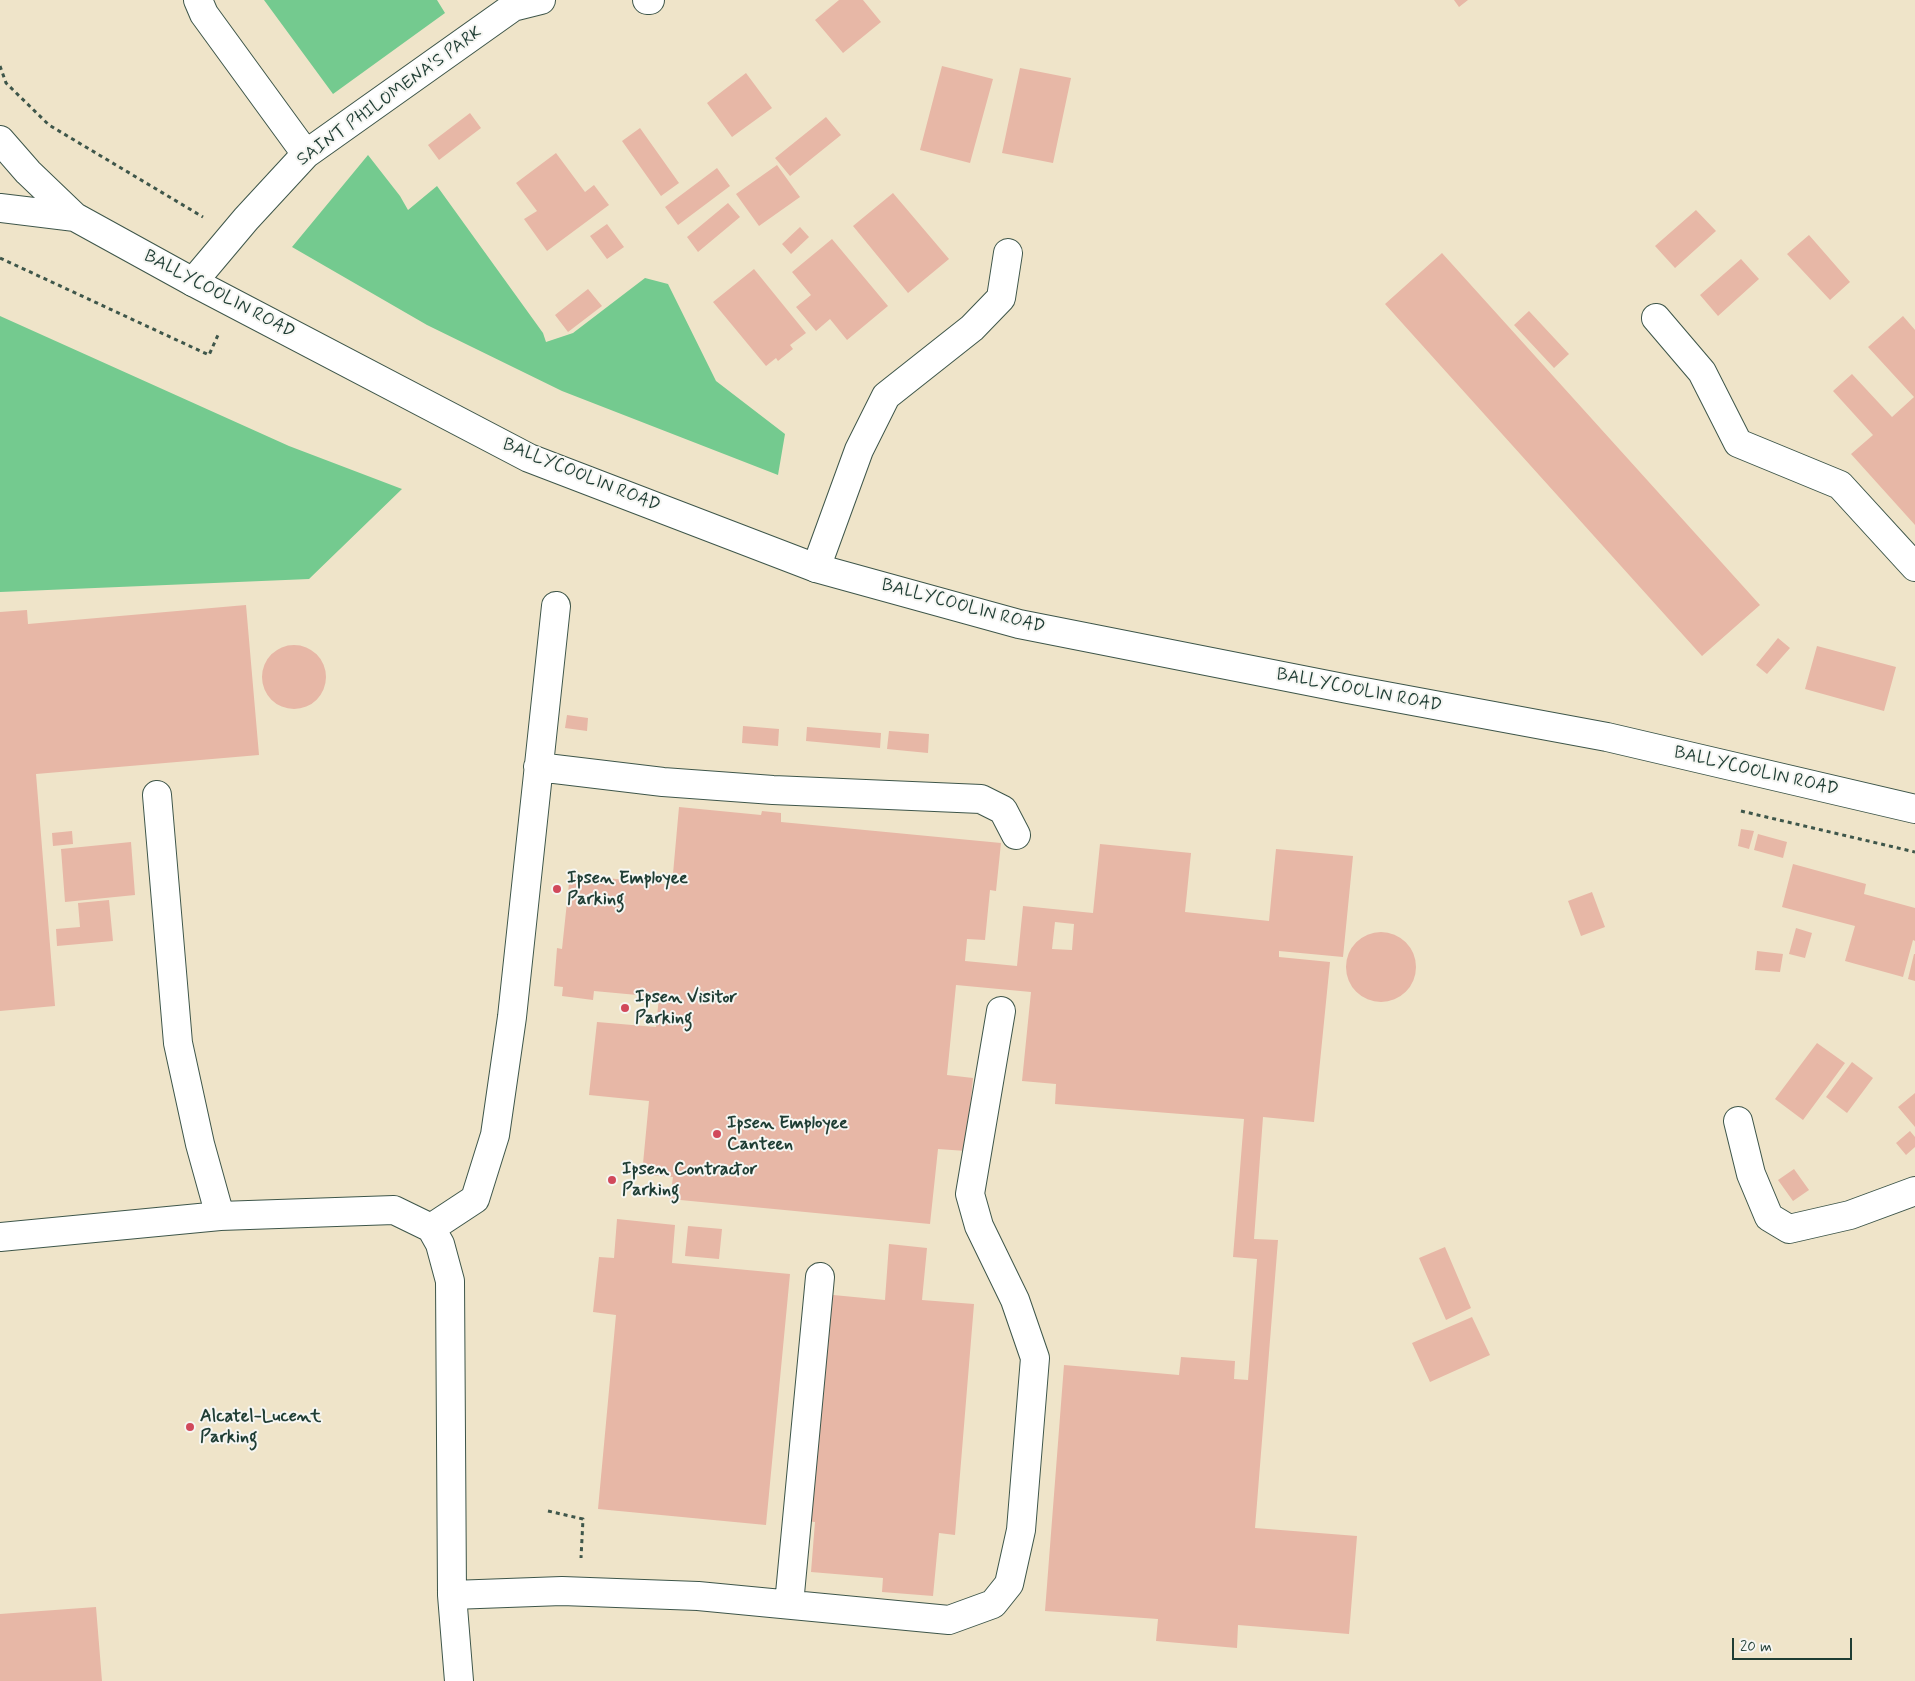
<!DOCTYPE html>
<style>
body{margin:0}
#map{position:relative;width:1915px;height:1681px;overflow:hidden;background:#efe4c9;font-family:Mynerve,sans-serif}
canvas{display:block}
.scale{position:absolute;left:1732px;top:1638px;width:120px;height:22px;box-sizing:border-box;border:2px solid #1f3d34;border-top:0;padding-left:6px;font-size:15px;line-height:18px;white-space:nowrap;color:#1f3d34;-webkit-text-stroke:4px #f6f6f2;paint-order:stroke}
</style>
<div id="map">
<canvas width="1915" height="1681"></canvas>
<div class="scale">20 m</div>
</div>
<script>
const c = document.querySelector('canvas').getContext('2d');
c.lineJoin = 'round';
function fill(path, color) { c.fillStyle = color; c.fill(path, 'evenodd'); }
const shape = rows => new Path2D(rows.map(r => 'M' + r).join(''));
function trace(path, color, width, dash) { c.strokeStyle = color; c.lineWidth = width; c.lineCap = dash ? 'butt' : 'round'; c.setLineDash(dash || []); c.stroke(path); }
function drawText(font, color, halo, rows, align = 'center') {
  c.font = font + ' Mynerve,sans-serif'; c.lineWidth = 4; c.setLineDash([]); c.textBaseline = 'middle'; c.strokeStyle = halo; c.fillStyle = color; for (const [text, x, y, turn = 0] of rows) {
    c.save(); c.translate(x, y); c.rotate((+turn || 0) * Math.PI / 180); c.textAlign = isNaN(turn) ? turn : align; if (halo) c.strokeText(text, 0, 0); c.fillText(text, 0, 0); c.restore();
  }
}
const green = shape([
 [264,0,437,0,445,13,333,94],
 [368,155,400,196,408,210,437,186,543,333,546,342,573,333,645,278,668,284,716,381,785,434,778,475,562,391,427,325,292,247],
 [0,316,289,446,402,489,309,579,0,592]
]);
const building = shape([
 [839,0,863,0,881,22,843,53,815,20],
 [1454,0,1468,0,1459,7],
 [942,66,993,79,970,163,920,150],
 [1020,68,1071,78,1053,163,1002,153],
 [746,73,772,108,732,137,707,103],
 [470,113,481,128,439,160,428,145],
 [826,117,841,135,790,176,775,158],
 [640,128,679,183,661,196,622,141],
 [556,153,585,192,594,185,609,205,547,251,524,219,537,211,516,183],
 [777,165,800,197,759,226,736,194],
 [717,168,730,186,678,225,665,207],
 [893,193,949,259,908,293,853,226],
 [728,203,740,217,698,252,687,237],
 [1696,210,1716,231,1675,268,1655,246],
 [607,224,624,247,607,259,590,236],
 [800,227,809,237,791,254,782,244],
 [1809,235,1850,282,1830,300,1787,254],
 [832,239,888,306,847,340,830,319,816,331,796,307,811,295,792,272],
 [1442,253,1760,605,1702,656,1385,304],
 [1741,259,1759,279,1718,316,1700,295],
 [754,269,806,333,790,345,793,349,778,361,776,358,766,366,713,302],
 [588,289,602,306,568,332,555,315],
 [1529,311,1569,354,1554,368,1514,325],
 [1903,316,1915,330,1915,525,1851,454,1873,435,1833,391,1852,374,1892,417,1914,397,1868,347],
 [246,605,259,755,36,774,55,1006,0,1011,0,612,27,610,28,624],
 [1778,638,1790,648,1767,674,1756,665],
 '262 677a32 32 0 1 1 64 0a32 32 0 1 1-64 0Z',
 [1817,646,1896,667,1884,711,1805,689],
 [567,715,588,718,587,731,565,728],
 [743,726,779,729,778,746,742,743],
 [807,727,881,733,880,748,806,741],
 [889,731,929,734,928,753,887,749],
 [679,807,761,815,762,811,781,813,781,822,1001,843,996,891,990,890,985,940,967,939,965,961,1017,966,1023,906,1093,913,1100,844,1191,853,1185,912,1269,921,1276,849,1353,856,1343,957,1279,951,1279,957,1330,962,1314,1122,1263,1117,1254,1239,1278,1240,1255,1528,1357,1536,1349,1634,1238,1625,1237,1648,1156,1641,1158,1619,1045,1611,1064,1365,1179,1375,1181,1357,1235,1361,1234,1379,1248,1380,1257,1259,1233,1257,1244,1119,1055,1104,1056,1084,1022,1081,1031,992,956,985,947,1075,973,1078,966,1151,938,1149,930,1224,670,1199,673,1177,642,1174,649,1101,589,1095,597,1022,656,1027,659,997,594,991,593,1000,562,996,563,987,554,986,557,948,562,949,570,874,672,885],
 [1055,922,1074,924,1072,950,1052,949],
 [1741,829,1754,831,1749,849,1738,846],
 [72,831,73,844,53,846,52,833],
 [1758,834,1787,842,1783,858,1754,850],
 [131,842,135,895,65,902,61,849],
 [1793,864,1866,884,1864,894,1915,908,1915,941,1913,940,1903,977,1845,961,1855,926,1782,907],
 [1592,892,1605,927,1581,936,1568,901],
 [109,900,113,941,57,946,56,929,80,927,78,903],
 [1796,928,1812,933,1805,958,1789,954],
 '1346 967a35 35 0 1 1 70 0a35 35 0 1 1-70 0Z',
 [1757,951,1783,954,1780,972,1755,970],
 [1914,954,1915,954,1915,981,1908,979],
 [1817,1043,1845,1063,1803,1120,1775,1099],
 [1852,1062,1873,1078,1847,1113,1826,1097],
 [1915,1093,1915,1127,1898,1107],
 [1910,1131,1915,1137,1915,1147,1906,1155,1896,1143],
 [1794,1169,1809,1190,1793,1201,1778,1180],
 [617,1219,675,1225,672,1263,790,1274,766,1525,598,1509,616,1315,593,1312,599,1257,614,1258],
 [688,1226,722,1229,719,1259,685,1256],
 [889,1244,927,1248,922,1300,974,1304,955,1535,939,1533,933,1596,882,1592,883,1578,811,1572,815,1522,804,1521,823,1294,885,1300],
 [1445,1247,1471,1308,1446,1320,1419,1258],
 [1472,1317,1490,1355,1430,1382,1412,1343],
 [96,1607,102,1681,0,1681,0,1614]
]);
const path = shape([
 [0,66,6,83,49,125,203,217],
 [0,258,209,355,218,335],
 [1741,811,1915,852],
 [548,1511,583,1519,581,1558]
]);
const minor = shape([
 [198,0,204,14,306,154],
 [647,0,650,0],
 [193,282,246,219,306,154,513,7,541,0],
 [1656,318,1702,372,1738,443,1840,485,1915,567],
 [816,568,859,450,886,396,972,328,1001,298,1008,253],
 [538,767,663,782,773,790,981,799,1003,810,1016,835],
 [157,795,178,1043,200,1144,220,1216],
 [1738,1121,1751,1174,1769,1217,1789,1229,1850,1215,1915,1191],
 [431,1228,475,1199,495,1135,512,1017,556,606],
 [0,1237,220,1216,394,1210,431,1228,440,1244,450,1281,452,1595,459,1681],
 [452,1595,562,1591,698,1596,949,1620,993,1604,1009,1584,1021,1530,1035,1358,1015,1300,979,1226,970,1194,1001,1011],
 [789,1604,820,1277]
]);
const major = shape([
 [0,140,28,172,75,217,193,282,529,458,816,568,1019,624,1348,689,1607,737,1915,809],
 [0,208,75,217]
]);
const markers = [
 [557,889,5,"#d1495b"],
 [625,1008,5,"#d1495b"],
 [717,1134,5,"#d1495b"],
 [612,1180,5,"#d1495b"],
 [190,1427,5,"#d1495b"]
];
const streetNames = [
 ["SAINT PHILOMENA'S PARK",390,97,-36],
 ["BALLYCOOLIN ROAD",219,295,28],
 ["BALLYCOOLIN ROAD",581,476,22],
 ["BALLYCOOLIN ROAD",963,607,15],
 ["BALLYCOOLIN ROAD",1359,691,11],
 ["BALLYCOOLIN ROAD",1756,772,13]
];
const poiNames = [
 ["Ipsen Employee",567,879],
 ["Parking",567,900],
 ["Ipsen Visitor",635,998],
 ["Parking",635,1019],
 ["Ipsen Employee",727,1124],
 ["Canteen",727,1145],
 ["Ipsen Contractor",622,1170],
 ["Parking",622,1191],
 ["Alcatel-Lucent",200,1417],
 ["Parking",200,1438]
];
fill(green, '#74ca8f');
fill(building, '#e7b7a6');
trace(minor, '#3e564a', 30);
trace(major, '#3e564a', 30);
trace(path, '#3e564a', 3, [4, 4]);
trace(minor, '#fff', 28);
trace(major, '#fff', 28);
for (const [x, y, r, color] of markers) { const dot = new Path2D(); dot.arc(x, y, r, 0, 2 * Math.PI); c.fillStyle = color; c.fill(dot); trace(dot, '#f6f6f2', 2); }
drawText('18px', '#1f3d34', '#f6f6f2', streetNames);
drawText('bold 18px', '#1f3d34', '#f6f6f2', poiNames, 'left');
</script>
